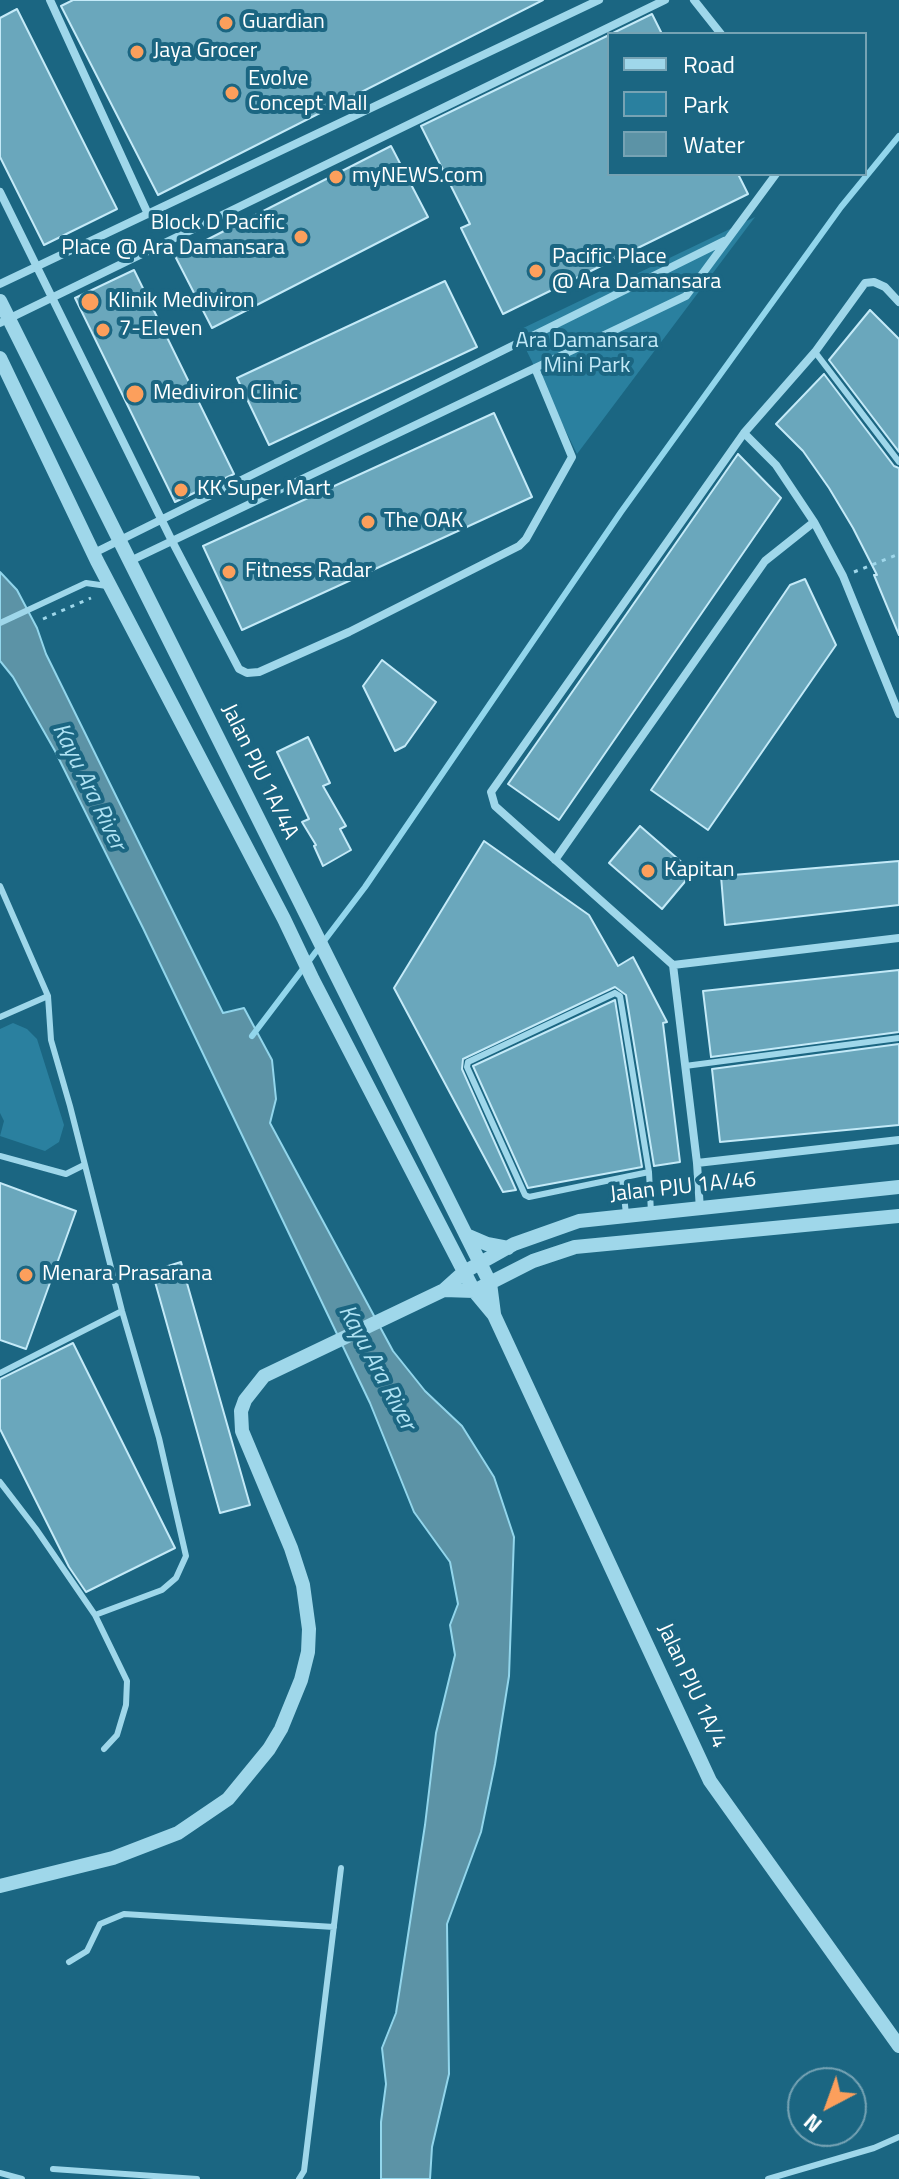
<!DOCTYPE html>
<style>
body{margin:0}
#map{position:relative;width:899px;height:2179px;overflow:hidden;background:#1b6682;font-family:"Titillium Web",sans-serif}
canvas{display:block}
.legend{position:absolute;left:607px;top:32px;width:260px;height:144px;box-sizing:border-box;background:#1b6682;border:2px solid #76a3b4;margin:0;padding:10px 14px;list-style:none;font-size:24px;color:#fff}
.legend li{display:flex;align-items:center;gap:16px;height:40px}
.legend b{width:40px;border:2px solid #76a3b4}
.north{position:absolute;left:787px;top:2067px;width:80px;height:80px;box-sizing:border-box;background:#1b6682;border:2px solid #76a3b4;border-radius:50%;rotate:221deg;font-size:22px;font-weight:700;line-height:32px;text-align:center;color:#fff}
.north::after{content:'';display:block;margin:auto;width:28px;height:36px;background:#fc9f5c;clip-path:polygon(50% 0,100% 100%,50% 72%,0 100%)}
</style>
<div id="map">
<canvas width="899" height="2179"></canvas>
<ul class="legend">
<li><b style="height:10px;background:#9fd7ea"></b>Road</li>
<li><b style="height:22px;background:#2a809f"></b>Park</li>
<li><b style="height:22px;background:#5c93a6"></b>Water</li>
</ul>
<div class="north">N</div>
</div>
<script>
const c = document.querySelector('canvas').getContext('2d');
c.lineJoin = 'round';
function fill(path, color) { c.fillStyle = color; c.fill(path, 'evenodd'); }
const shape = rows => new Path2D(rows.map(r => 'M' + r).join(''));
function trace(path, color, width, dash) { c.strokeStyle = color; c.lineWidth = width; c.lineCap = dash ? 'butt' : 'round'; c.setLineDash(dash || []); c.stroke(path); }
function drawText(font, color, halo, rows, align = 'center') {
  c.font = font + ' "Titillium Web",sans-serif'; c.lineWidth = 8; c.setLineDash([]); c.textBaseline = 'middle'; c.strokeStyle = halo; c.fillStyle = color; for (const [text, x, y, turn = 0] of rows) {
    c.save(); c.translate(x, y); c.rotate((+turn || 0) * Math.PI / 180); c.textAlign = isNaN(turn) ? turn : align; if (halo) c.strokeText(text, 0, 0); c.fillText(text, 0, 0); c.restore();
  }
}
const green = shape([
 [755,217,577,454,517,331],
 [13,1023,27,1029,37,1039,64,1125,59,1142,45,1151,0,1136,4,1121,0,1113,0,1029]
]);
const water = shape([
 [0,572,17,590,37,628,46,654,223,1013,244,1008,272,1060,276,1099,270,1123,393,1351,425,1391,462,1426,494,1477,514,1537,509,1676,495,1764,481,1832,447,1924,449,2074,432,2147,430,2179,381,2179,381,2122,386,2084,382,2048,396,2013,425,1825,436,1733,455,1655,450,1625,458,1604,450,1562,414,1512,370,1403,143,928,55,751,13,677,0,661,0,572]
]);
const stream = shape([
 [252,1036,365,887,621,512,841,207,899,136]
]);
const building = shape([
 [73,0,543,0,158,195,61,6,73,0],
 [17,9,117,209,44,245,0,157,0,18,17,9],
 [652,14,662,34,611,34,652,14],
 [609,35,609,174,738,174,748,194,503,314,461,228,470,224,421,126,609,35],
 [391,146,428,217,212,328,175,256,391,146],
 [134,270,234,474,175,502,75,298,134,270],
 [445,281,477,347,269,445,237,378,445,281],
 [870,310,899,339,899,452,829,360,870,310],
 [824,374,894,466,899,468,899,635,874,575,877,575,853,528,829,488,803,451,776,424,824,374],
 [494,413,532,497,242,630,203,546,494,413],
 [738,454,781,498,559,820,508,784,738,454],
 [805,579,836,645,708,830,651,790,790,585,805,579],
 [382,660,436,702,405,746,395,751,363,686,382,660],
 [308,737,330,783,323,786,346,826,340,829,351,850,323,866,314,846,316,845,302,822,309,819,277,752,308,737],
 [640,826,693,872,662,909,609,863,640,826],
 [484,841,589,915,618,966,633,957,667,1022,663,1023,680,1162,654,1166,626,995,615,987,463,1059,462,1069,516,1190,503,1192,394,988,484,841],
 [899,861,899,905,725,925,721,876,899,861],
 [899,970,899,1032,711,1057,703,991,899,970],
 [615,1000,642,1167,528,1188,473,1066,615,1000],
 [899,1044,899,1125,720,1142,712,1069,899,1044],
 [0,1183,76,1211,26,1349,0,1340,0,1183],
 [181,1262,250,1505,220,1513,152,1271,181,1262],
 [73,1343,175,1548,86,1592,69,1567,0,1429,0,1379,73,1343]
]);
const path = shape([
 [854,572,899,554],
 [43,619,91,598]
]);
const service = shape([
 [815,352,899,462],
 [0,623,86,583,107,586],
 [0,886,48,996,51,1040,70,1106,122,1311,159,1438,186,1556,176,1578,162,1590,95,1615],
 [615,993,620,996,649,1172,529,1197,525,1195,467,1067,468,1062,615,993],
 [0,1017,48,996],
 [685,1066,899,1038],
 [0,1156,66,1174,84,1165],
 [649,1172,651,1213],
 [622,1178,626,1214],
 [0,1373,122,1311],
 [0,1482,36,1529,95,1615,127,1681,126,1705,117,1735,104,1749],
 [69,1962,87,1951,100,1924,124,1914,334,1927],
 [53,2169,197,2179],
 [0,2173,22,2179],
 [299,2179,304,2171,341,1868],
 [768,2179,874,2148,899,2137]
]);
const minor = shape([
 [50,0,148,214],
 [694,0,721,34],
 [0,192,172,541,239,669,247,673,259,672,349,632,519,546,526,539,572,457,535,368],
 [0,284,599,0],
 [0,323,665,0],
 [744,433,776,465,814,522,843,576,899,714],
 [94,553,724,241],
 [130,561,686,296,776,174],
 [555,860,765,561,814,522],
 [673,965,899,938],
 [697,1163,899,1140],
 [700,1210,697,1163,673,965,495,806,491,792,744,433,815,352,865,283,874,282,885,287,899,302]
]);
const tertiary = shape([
 [0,301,490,1283,494,1314],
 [0,358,97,561,284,919,313,980,474,1291,494,1315,710,1781,899,2046],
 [466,1235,487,1244,508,1248],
 [444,1290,474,1291,533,1261,575,1247,899,1216],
 [0,1886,113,1858,178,1833,228,1799,269,1749,281,1729,301,1680,308,1652,309,1629,303,1585,291,1548,242,1431,241,1411,245,1400,264,1376,444,1290,464,1272,514,1244,579,1221,899,1187]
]);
const markers = [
 [226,23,8,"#fc9f5c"],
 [137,52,8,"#fc9f5c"],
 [232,93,8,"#fc9f5c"],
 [336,177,8,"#fc9f5c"],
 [301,237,8,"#fc9f5c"],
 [536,271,8,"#fc9f5c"],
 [90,302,10,"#fc9f5c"],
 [103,330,8,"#fc9f5c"],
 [135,394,10,"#fc9f5c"],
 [181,490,8,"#fc9f5c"],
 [368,522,8,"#fc9f5c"],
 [229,572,8,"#fc9f5c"],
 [648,871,8,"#fc9f5c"],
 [26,1275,8,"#fc9f5c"]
];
const poiNames = [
 ["Guardian",242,23],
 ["Jaya Grocer",153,52],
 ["Evolve",248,80],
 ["Concept Mall",248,105],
 ["myNEWS.com",352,177],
 ["Block D Pacific",285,224,"right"],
 ["Place @ Ara Damansara",285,249,"right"],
 ["Pacific Place",552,258],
 ["@ Ara Damansara",552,283],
 ["Klinik Mediviron",108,302],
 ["7-Eleven",119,330],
 ["Mediviron Clinic",153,394],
 ["KK Super Mart",197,490],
 ["The OAK",384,522],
 ["Fitness Radar",245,572],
 ["Kapitan",664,871],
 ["Menara Prasarana",42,1275]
];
const parkNames = [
 ["Ara Damansara",587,342],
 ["Mini Park",587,367]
];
const streetNames = [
 ["Jalan PJU 1A/4A",259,772,64],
 ["Jalan PJU 1A/46",683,1188,-6],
 ["Jalan PJU 1A/4",691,1686,65]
];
const waterNames = [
 ["Kayu Ara River",88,787,64],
 ["Kayu Ara River",376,1368,62]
];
fill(green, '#2a809f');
fill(water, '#5c93a6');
trace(water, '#92d6ec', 2);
trace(stream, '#92d6ec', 6);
fill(building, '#6aa7bc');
trace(building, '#c4eaf8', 2);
trace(path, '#9fd7ea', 3, [4, 6]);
trace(service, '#9fd7ea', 6);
trace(minor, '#9fd7ea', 8);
trace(tertiary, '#9fd7ea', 14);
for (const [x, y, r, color] of markers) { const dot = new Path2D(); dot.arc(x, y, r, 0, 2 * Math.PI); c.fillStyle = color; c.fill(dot); trace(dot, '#1b6682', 3); }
drawText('22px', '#fff', '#1b6682', poiNames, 'left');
drawText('22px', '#c4eaf8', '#1b6682', parkNames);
drawText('22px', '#fff', '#1b6682', streetNames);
drawText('italic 24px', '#afe2f3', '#1b6682', waterNames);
</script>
